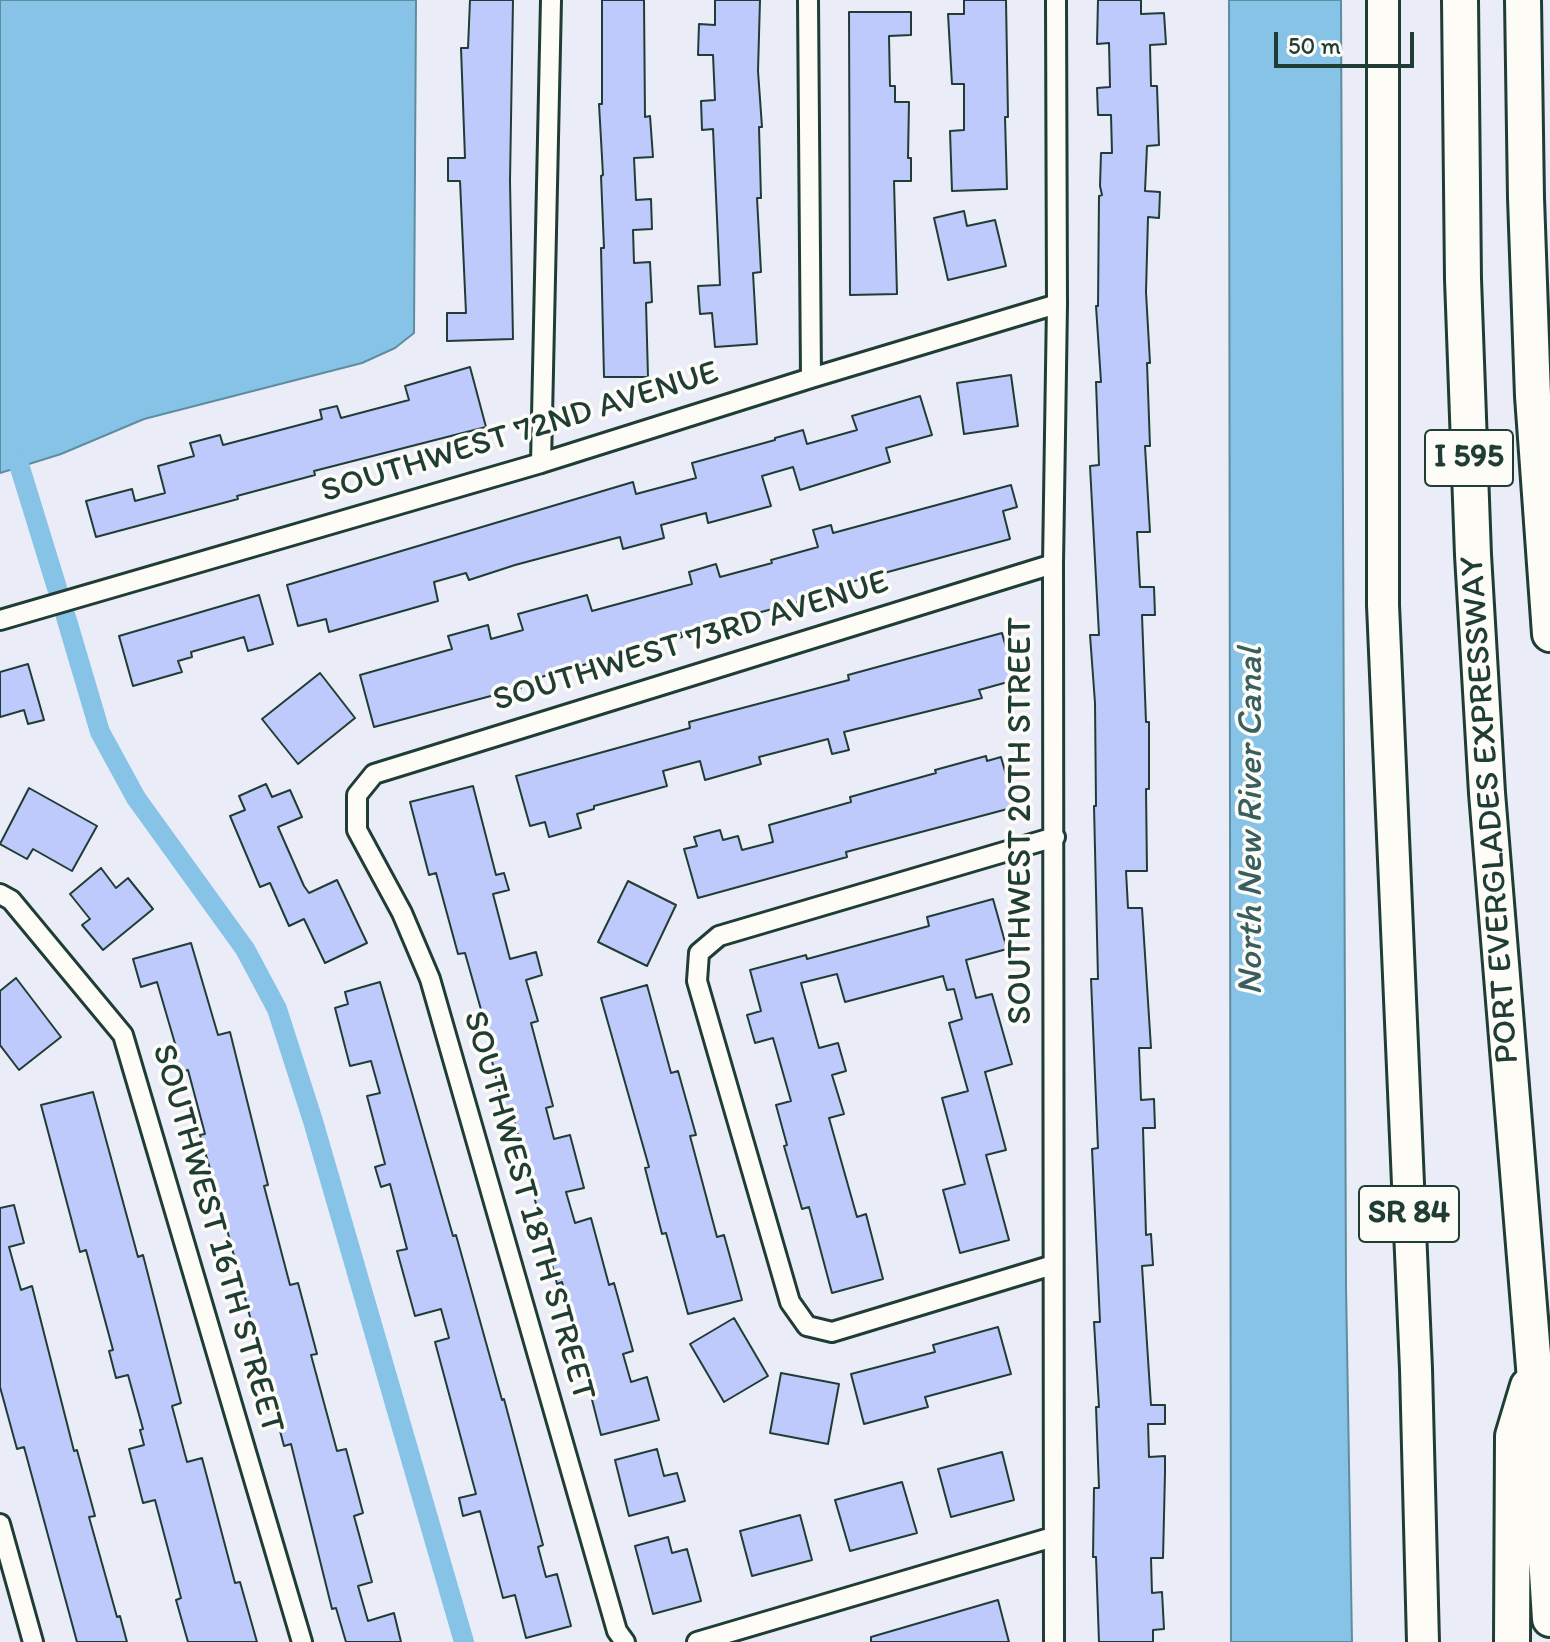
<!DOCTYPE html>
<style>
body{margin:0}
#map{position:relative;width:1550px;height:1642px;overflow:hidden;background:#eaedf8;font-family:Itim,sans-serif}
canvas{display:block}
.scale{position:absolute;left:1274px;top:32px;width:140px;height:36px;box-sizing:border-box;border:4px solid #1f3d34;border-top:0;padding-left:10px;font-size:24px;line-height:28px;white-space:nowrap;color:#1f3d34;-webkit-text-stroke:6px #fdfcf7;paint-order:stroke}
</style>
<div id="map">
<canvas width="1550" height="1642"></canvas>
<div class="scale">50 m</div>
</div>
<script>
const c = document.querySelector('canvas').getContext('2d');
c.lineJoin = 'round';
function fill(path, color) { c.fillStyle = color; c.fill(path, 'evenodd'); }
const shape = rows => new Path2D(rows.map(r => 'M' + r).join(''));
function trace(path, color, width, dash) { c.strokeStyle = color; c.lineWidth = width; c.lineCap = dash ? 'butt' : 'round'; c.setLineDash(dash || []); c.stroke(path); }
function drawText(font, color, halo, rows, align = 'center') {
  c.font = font + ' Itim,sans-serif'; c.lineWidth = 7; c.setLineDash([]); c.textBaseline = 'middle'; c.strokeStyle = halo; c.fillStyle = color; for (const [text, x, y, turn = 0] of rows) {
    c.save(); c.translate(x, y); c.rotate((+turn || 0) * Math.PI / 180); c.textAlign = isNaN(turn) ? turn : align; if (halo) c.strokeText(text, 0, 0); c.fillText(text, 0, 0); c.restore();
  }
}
const water = shape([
 [0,0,416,0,414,333,395,348,362,363,144,419,61,454,0,473,0,0],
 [1229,0,1341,0,1346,1285,1352,1642,1231,1642,1229,0]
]);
const canal = shape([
 [17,458,57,588],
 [66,617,100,732,136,798,245,949,277,1009,313,1121,464,1642]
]);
const building = shape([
 [470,0,513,0,510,181,513,339,447,341,447,313,466,313,460,181,448,181,448,158,465,158,461,48,468,48,470,0],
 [602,0,644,0,645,117,650,116,653,157,634,158,636,200,651,199,652,229,633,230,634,263,650,262,652,302,646,303,648,377,604,377,601,248,604,248,601,176,603,175,599,104,602,104,602,0],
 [715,0,760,0,758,71,762,127,759,127,761,198,757,198,761,272,753,273,757,344,715,347,712,313,700,314,698,286,720,285,713,129,702,130,701,101,715,100,713,55,698,55,699,24,715,25,715,0],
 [964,0,1006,0,1008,117,1005,117,1007,189,952,191,950,131,964,130,964,84,952,84,948,14,964,14,964,0],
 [1098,0,1141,0,1141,14,1164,13,1166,44,1150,45,1151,86,1157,86,1159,145,1147,146,1145,191,1160,192,1159,218,1148,217,1146,292,1150,363,1147,363,1150,446,1145,446,1150,532,1137,532,1140,587,1154,587,1155,615,1142,615,1146,722,1149,722,1149,789,1146,789,1147,871,1126,871,1128,908,1142,908,1151,1048,1139,1048,1141,1100,1154,1099,1155,1128,1143,1128,1146,1235,1151,1234,1153,1265,1142,1266,1151,1405,1165,1405,1165,1424,1148,1424,1149,1457,1165,1456,1165,1473,1163,1558,1151,1558,1152,1593,1162,1592,1164,1629,1153,1630,1153,1642,1099,1642,1096,1557,1093,1557,1094,1488,1099,1488,1096,1407,1099,1407,1094,1322,1100,1322,1092,1149,1098,1148,1091,979,1098,979,1094,806,1096,806,1095,703,1090,635,1099,635,1090,466,1099,465,1096,382,1101,382,1096,306,1098,306,1099,196,1102,195,1100,186,1101,153,1112,153,1111,115,1098,115,1097,88,1110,87,1109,43,1097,44,1098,0],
 [849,12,911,12,911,35,889,36,890,86,895,86,895,102,909,102,908,158,911,158,911,181,894,181,897,294,850,295,849,12],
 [964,211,967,226,995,220,1006,266,948,280,934,218,964,211],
 [470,367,486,427,314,471,315,475,237,496,238,499,96,537,86,501,132,489,135,501,165,493,158,466,194,456,190,443,220,435,223,445,322,419,320,410,337,406,341,418,409,400,405,386,470,367],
 [1011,375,1018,426,964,434,957,383,1011,375],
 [920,396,932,435,886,448,890,462,800,490,793,467,762,476,771,506,708,523,706,513,661,525,664,538,623,549,620,537,515,565,469,580,466,573,434,582,438,601,329,632,326,619,298,626,287,585,633,482,636,494,696,478,692,463,775,440,775,438,803,430,807,444,857,430,852,416,920,396],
 [1011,485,1017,507,1003,511,1010,539,847,583,849,589,681,633,682,637,520,683,521,688,374,727,360,675,452,649,448,636,488,625,491,639,523,630,518,614,587,595,592,611,692,584,689,572,716,564,720,577,772,563,771,560,818,547,813,530,831,525,833,533,1011,485],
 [259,595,273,644,248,651,244,637,191,652,192,657,178,661,182,672,133,686,119,636,259,595],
 [1002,633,1015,680,979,690,982,698,844,732,849,750,832,754,828,739,759,757,761,764,705,780,700,761,663,771,667,786,594,806,594,809,577,814,581,828,549,837,545,822,530,826,516,776,690,728,689,722,849,680,848,675,1002,633],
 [28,664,44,720,28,724,24,710,0,717,0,672,28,664],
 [320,673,355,718,298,764,262,719,320,673],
 [986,756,987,761,1001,757,1015,807,846,852,847,857,698,898,684,849,697,846,694,837,720,830,723,840,738,836,742,850,773,842,769,825,851,802,850,797,936,773,935,770,986,756],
 [266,784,272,797,290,790,302,817,278,827,304,886,309,893,337,880,367,943,325,963,304,919,289,926,270,883,260,887,230,816,245,810,239,796,266,784],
 [473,786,496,875,504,873,509,890,493,894,510,959,536,952,542,975,526,980,538,1021,531,1023,553,1106,546,1108,554,1139,570,1135,584,1188,566,1192,575,1223,591,1218,609,1285,614,1283,633,1351,623,1354,631,1382,647,1377,659,1420,601,1435,562,1282,557,1284,513,1116,506,1118,490,1053,493,1052,465,953,458,954,436,873,429,875,410,802,473,786],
 [29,788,97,826,72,871,33,849,27,859,0,844,29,788],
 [101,868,116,888,128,878,153,909,103,950,82,925,90,919,70,894,101,868],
 [628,881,676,905,647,966,598,942,628,881],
 [993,899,1007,949,966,960,976,998,992,994,1012,1064,985,1072,1006,1150,986,1155,1009,1240,960,1253,943,1190,965,1184,942,1098,968,1091,949,1023,962,1019,954,989,947,990,943,976,845,1002,837,974,801,983,819,1048,838,1043,846,1071,832,1075,844,1114,829,1118,857,1217,866,1214,883,1279,832,1293,809,1207,802,1209,784,1146,787,1145,776,1105,791,1101,773,1038,755,1043,747,1015,761,1011,750,970,806,955,807,959,929,926,927,917,993,899],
 [191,943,218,1035,230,1032,268,1185,264,1186,290,1285,298,1283,317,1354,311,1355,337,1451,346,1449,363,1513,354,1516,372,1582,358,1586,368,1621,394,1613,401,1642,346,1642,336,1608,332,1609,291,1444,284,1446,219,1199,200,1135,205,1134,188,1070,177,1073,170,1048,176,1047,157,982,141,987,133,959,191,943],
 [16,978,61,1037,19,1070,0,1045,0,991,16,978],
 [380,982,453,1236,456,1235,502,1400,504,1399,543,1545,538,1547,546,1577,557,1574,571,1626,526,1638,515,1595,503,1598,480,1511,463,1516,459,1498,476,1494,435,1342,449,1338,441,1309,415,1316,397,1251,407,1249,390,1184,381,1187,375,1167,385,1164,367,1096,380,1093,371,1061,350,1066,335,1008,348,1004,345,992,380,982],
 [647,985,671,1073,678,1071,696,1135,690,1136,717,1237,724,1235,742,1300,688,1314,666,1233,662,1234,645,1168,649,1167,601,998,647,985],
 [93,1092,138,1257,143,1255,181,1403,172,1406,187,1462,202,1458,235,1583,240,1582,257,1642,188,1642,176,1600,181,1598,155,1500,143,1503,129,1449,144,1445,140,1430,143,1429,128,1375,116,1378,109,1351,113,1350,86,1250,80,1252,41,1105,93,1092],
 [14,1205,24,1243,9,1247,21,1290,32,1286,74,1451,77,1450,95,1516,89,1517,117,1617,120,1616,127,1642,77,1642,24,1447,17,1449,0,1387,0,1208,14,1205],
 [734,1318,768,1376,724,1402,690,1344,734,1318],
 [998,1327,1011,1374,925,1397,928,1407,864,1424,851,1374,935,1352,933,1345,998,1327],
 [781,1373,839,1384,828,1444,770,1433,781,1373],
 [657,1449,664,1476,677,1473,685,1501,629,1516,615,1460,657,1449],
 [1002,1452,1014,1500,951,1517,938,1469,1002,1452],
 [902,1482,917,1533,850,1551,835,1500,902,1482],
 [800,1515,812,1560,752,1576,740,1531,800,1515],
 [668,1537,672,1553,687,1549,701,1601,653,1614,635,1546,668,1537],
 [998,1600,1009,1642,871,1642,871,1637,998,1600]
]);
const minor = shape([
 [808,0,811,378],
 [541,463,551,0],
 [0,620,541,463,811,378,1057,304],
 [0,894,11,900,123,1035,302,1642],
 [1053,1265,832,1332,807,1326,790,1302,697,981,699,953,719,936,1055,837],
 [0,1524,33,1642],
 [625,1642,617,1631,430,979,402,913,357,830,357,795,374,774,1053,564],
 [697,1642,1053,1537],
 [1054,1642,1053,564,1057,304,1056,0]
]);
const primary = shape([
 [1383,0,1383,605,1416,1369,1423,1642]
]);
const motorway = shape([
 [1460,0,1463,279,1473,555,1487,793,1534,1367,1550,1619],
 [1523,0,1526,198,1533,396,1550,634],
 [1512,1642,1513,1436,1528,1386]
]);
const shields = [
 [1469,458,88],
 [1409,1214,100]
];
const shieldNames = [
 ["I 595",1469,458],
 ["SR 84",1409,1214]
];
const streetNames = [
 ["SOUTHWEST 72ND AVENUE",520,433,-17],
 ["SOUTHWEST 73RD AVENUE",691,642,-17],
 ["PORT EVERGLADES EXPRESSWAY",1491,810,-94],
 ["SOUTHWEST 20TH STREET",1021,821,-90],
 ["SOUTHWEST 18TH STREET",528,1206,74],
 ["SOUTHWEST 16TH STREET",217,1239,74]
];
const waterNames = [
 ["North New River Canal",1252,821,-90]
];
fill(water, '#87c3e6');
trace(water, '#5d8d9f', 2);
trace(canal, '#87c3e6', 20);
fill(building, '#becafb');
trace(building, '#1f3d34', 2);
trace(minor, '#1f3d34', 24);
trace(primary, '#1f3d34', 36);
trace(motorway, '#1f3d34', 40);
trace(minor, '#fdfcf7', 18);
trace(primary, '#fdfcf7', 30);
trace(motorway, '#fdfcf7', 34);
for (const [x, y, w] of shields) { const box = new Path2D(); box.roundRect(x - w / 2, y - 28, w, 56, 6); c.fillStyle = '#fdfcf7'; c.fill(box); trace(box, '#1f3d34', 2); }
drawText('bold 32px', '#1f3d34', null, shieldNames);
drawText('34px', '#1f3d34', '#fdfcf7', streetNames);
drawText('italic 36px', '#395e60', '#fdfcf7', waterNames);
</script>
